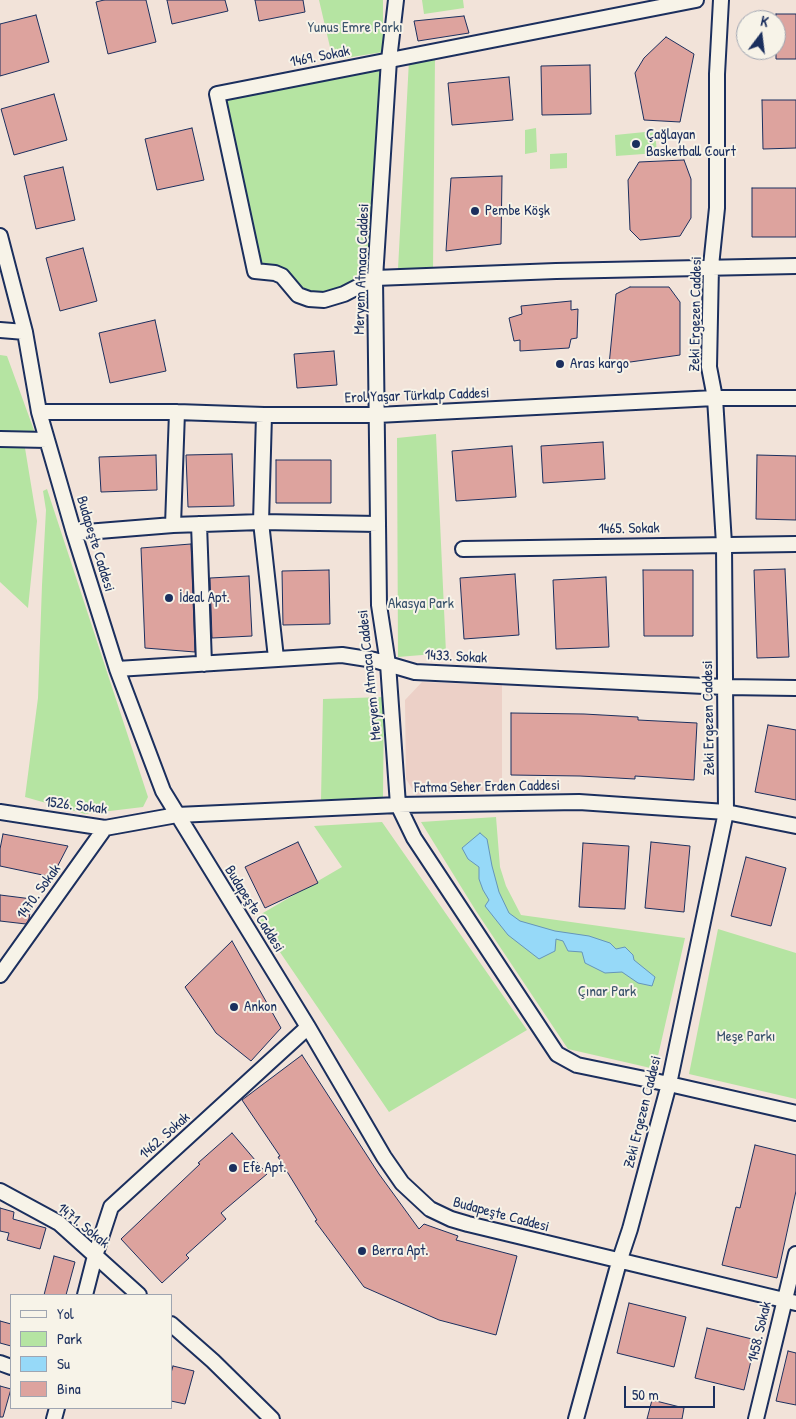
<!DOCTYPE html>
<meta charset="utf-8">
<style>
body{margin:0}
#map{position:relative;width:796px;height:1419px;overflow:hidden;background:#f2e3d9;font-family:"Patrick Hand",sans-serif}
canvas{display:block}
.legend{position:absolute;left:10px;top:1294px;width:162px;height:115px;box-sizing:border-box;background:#f7f3e8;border:1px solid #9fa5b1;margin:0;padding:6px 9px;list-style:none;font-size:15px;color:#1b2f5e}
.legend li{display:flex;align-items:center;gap:10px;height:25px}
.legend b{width:25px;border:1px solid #9fa5b1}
.north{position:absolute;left:736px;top:10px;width:50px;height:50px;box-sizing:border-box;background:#f7f3e8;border:1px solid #9fa5b1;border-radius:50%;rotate:15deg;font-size:14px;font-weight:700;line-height:20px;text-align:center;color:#1b2f5e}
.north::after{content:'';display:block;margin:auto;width:18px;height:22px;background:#1b2f5e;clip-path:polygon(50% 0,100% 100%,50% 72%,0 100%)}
.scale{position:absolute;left:624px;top:1386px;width:91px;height:22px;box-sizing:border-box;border:2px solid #1b2f5e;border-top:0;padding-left:6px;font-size:15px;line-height:18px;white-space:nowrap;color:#1b2f5e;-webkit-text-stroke:4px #f7f3e8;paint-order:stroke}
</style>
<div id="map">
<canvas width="796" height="1419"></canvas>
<ul class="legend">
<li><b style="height:6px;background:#f7f3e8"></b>Yol</li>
<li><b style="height:14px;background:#b5e4a2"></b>Park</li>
<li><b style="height:14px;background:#96d9f8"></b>Su</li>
<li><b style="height:14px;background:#dda39e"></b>Bina</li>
</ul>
<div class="north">K</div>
<div class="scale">50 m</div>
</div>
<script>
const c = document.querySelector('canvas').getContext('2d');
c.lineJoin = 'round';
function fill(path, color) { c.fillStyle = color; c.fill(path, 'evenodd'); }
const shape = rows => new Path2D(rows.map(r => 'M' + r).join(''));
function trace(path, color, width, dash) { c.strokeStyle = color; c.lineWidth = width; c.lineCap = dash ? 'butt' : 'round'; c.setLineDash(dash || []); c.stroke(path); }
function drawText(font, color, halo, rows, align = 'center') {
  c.font = font + ' "Patrick Hand",sans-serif'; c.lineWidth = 4; c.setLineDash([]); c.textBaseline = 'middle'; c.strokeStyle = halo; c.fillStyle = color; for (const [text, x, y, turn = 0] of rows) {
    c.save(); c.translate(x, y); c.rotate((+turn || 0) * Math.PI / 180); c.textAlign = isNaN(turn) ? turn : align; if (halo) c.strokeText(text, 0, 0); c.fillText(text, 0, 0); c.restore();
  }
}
const built = shape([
 [422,682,502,685,502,789,416,795,406,779,405,700]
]);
const green = shape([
 [319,0,383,0,383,52,333,60],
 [422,0,463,0,464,8,424,14],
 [435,57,433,271,398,269,409,60],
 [384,66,370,275,323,296,300,290,284,269,258,267,222,98],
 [536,128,537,152,525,154,525,130],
 [655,131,657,153,616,156,615,135],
 [567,153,567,168,550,169,550,154],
 [0,355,7,356,35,433,0,432],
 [436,434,446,653,398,657,397,438],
 [0,442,24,442,37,521,28,608,0,582],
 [47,489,148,797,143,807,85,814,25,797,38,698,42,585,46,510,43,491],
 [384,697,383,797,321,800,323,699],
 [496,817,500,867,506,886,521,915,685,938,655,1069,568,1049,476,911,421,822],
 [382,822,527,1030,389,1112,256,917,342,867,314,826],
 [718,929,796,953,796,1099,689,1074]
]);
const water = shape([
 [480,833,487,839,492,866,499,892,509,913,520,921,555,931,589,936,610,943,616,949,625,947,633,955,634,960,655,977,652,986,638,983,622,972,605,973,585,963,582,952,568,951,563,941,556,939,555,951,539,959,508,935,485,906,489,900,483,890,479,879,479,867,468,859,462,848,480,833]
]);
const building = shape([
 [104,0,146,0,156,42,108,54,96,2,104,0],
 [167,0,225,0,228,11,172,24,167,0],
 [255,0,303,0,305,12,259,21,255,0],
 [776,14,796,14,796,59,776,59,776,14],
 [36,15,49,62,0,76,0,24,36,15],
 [464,16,469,33,418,41,414,21,464,16],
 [666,37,694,54,680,122,644,120,635,73,644,58,666,37],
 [590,65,591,114,542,115,541,66,590,65],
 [509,77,513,120,452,125,448,83,509,77],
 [54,94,67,140,14,155,1,109,54,94],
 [762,100,796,100,796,148,763,149,762,100],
 [192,128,204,180,157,190,145,139,192,128],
 [684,160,691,179,691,218,680,236,640,240,630,230,628,180,639,162,684,160],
 [63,167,75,220,36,229,24,176,63,167],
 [502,176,501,244,446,251,451,178,502,176],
 [752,188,796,188,796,237,752,237,752,188],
 [83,248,97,301,60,311,46,258,83,248],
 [630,287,669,287,680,302,680,355,609,365,616,294,630,287],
 [571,301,571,310,578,309,577,338,571,339,569,348,520,351,520,340,514,341,509,318,522,314,521,306,571,301],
 [155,320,166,371,110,383,99,333,155,320],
 [334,351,337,385,297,388,294,354,334,351],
 [603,442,605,479,543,483,541,446,603,442],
 [512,446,516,497,456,501,452,451,512,446],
 [232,454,234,506,188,507,186,455,232,454],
 [156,455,157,490,101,492,99,457,156,455],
 [757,455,796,456,796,520,756,519,757,455],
 [276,460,331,460,331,503,276,503,276,460],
 [191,544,195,652,145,648,141,548,191,544],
 [785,569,789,657,757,658,754,570,785,569],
 [329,570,330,624,283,625,282,571,329,570],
 [643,570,693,570,693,636,644,636,643,570],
 [515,574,519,635,464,639,460,578,515,574],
 [249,576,252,636,212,638,210,578,249,576],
 [606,577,609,647,556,649,553,580,606,577],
 [511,713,584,714,638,717,638,720,697,723,694,780,635,776,635,779,580,776,511,775,511,713],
 [768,725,796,730,796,800,755,792,768,725],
 [3,834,30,839,68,846,52,877,0,866,0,849,3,834],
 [298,842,318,883,265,908,245,867,298,842],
 [651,842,690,846,684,912,645,908,651,842],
 [583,843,629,846,625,909,579,907,583,843],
 [746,857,786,868,771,926,731,916,746,857],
 [0,895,32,899,29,919,26,924,0,921,0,895],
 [232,941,281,1028,251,1061,216,1033,185,987,232,941],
 [302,1055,379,1174,419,1229,424,1224,458,1236,456,1240,517,1256,496,1335,439,1320,364,1287,315,1221,317,1220,278,1157,280,1156,242,1100,302,1055],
 [232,1133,267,1174,221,1213,226,1219,186,1255,189,1258,162,1283,121,1239,200,1164,198,1163,232,1133],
 [755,1145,796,1155,796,1191,777,1278,722,1265,736,1207,740,1208,755,1145],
 [0,1208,14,1212,13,1219,46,1228,40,1249,7,1240,9,1233,0,1231,0,1208],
 [54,1256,75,1262,66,1295,44,1295,54,1256],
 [629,1303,686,1317,674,1367,617,1353,629,1303],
 [0,1321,11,1324,11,1346,0,1343,0,1321],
 [707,1328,756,1340,744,1390,695,1378,707,1328],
 [788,1351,796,1353,796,1405,776,1401,788,1351],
 [173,1366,194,1371,185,1404,171,1401,171,1373,173,1366],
 [0,1386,11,1389,3,1417,0,1417,0,1386],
 [652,1400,684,1408,682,1419,647,1419,652,1400]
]);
const minor = shape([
 [396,0,389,60,375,278,379,605,388,664,398,805,414,838,557,1054,577,1065,669,1084,796,1113],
 [696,0,217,94,255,271,275,273,282,276,298,295,309,299,324,300,344,294,375,278,556,271,796,266],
 [0,236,25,332,39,412,74,533,117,669,163,791,308,1027,384,1157,402,1183,430,1209,451,1219,468,1224,796,1303],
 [0,330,25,332],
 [39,412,177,412,264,415,377,415,715,398,796,398],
 [264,415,261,522,276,658],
 [0,439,47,440],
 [199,524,204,664],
 [173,525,177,412],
 [74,533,173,525,261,522,378,524],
 [463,549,796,544],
 [117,669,342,655,374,660,415,672,725,687,796,688],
 [0,812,105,828,177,815,398,805,579,802,726,812,796,826],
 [0,975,105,828],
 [0,1191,59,1223,139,1295],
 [85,1295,95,1256,111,1207,308,1027],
 [171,1324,213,1361,272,1419],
 [0,1363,11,1367],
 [54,1419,57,1408],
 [576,1419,619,1262,630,1229,669,1084,726,812,724,544,715,398,709,367,711,266,717,208,717,74,721,0],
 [756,1419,796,1254]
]);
const markers = [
 [636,144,5,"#1b2f5e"],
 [475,211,5,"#1b2f5e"],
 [560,364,5,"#1b2f5e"],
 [169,598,5,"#1b2f5e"],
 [234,1007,5,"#1b2f5e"],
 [233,1168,5,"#1b2f5e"],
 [362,1251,5,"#1b2f5e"]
];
const parkNames = [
 ["Yunus Emre Parkı",355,28],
 ["Akasya Park",421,604],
 ["Çınar Park",607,992],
 ["Meşe Parkı",746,1037]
];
const streetNames = [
 ["1469. Sokak",320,57,-11],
 ["Meryem Atmaca Caddesi",362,269,-88],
 ["Zeki Ergezen Caddesi",696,314,-89],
 ["Erol Yaşar Türkalp Caddesi",417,396,-2],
 ["1465. Sokak",629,529,-1],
 ["Budapeşte Caddesi",95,544,73],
 ["1433. Sokak",456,657,3],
 ["Meryem Atmaca Caddesi",370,675,-96],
 ["Zeki Ergezen Caddesi",709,718,-91],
 ["Fatma Seher Erden Caddesi",487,787,-1],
 ["1526. Sokak",76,806,7],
 ["1470. Sokak",39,892,-54],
 ["Budapeşte Caddesi",254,909,58],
 ["Zeki Ergezen Caddesi",643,1112,-76],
 ["1462. Sokak",165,1136,-42],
 ["Budapeşte Caddesi",501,1215,15],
 ["1471. Sokak",83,1226,39],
 ["1458. Sokak",760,1332,-77]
];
const poiNames = [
 ["Çağlayan",646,135],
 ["Basketball Court",646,152],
 ["Pembe Köşk",485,211],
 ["Aras kargo",570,364],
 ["İdeal Apt.",179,598],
 ["Ankon",244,1007],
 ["Efe Apt.",243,1168],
 ["Berra Apt.",372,1251]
];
fill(built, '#ecd0c7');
fill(green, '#b5e4a2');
fill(water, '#96d9f8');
trace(water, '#6595ba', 1);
fill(building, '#dda39e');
trace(building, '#1b2f5e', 1);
trace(minor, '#1b2f5e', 18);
trace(minor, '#f7f3e8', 14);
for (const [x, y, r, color] of markers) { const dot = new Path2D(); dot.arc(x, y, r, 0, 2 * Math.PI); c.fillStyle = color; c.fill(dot); trace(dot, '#f7f3e8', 2); }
drawText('15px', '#3a536c', '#f7f3e8', parkNames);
drawText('15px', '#1b2f5e', '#f7f3e8', streetNames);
drawText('15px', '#1b2f5e', '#f7f3e8', poiNames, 'left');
</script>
